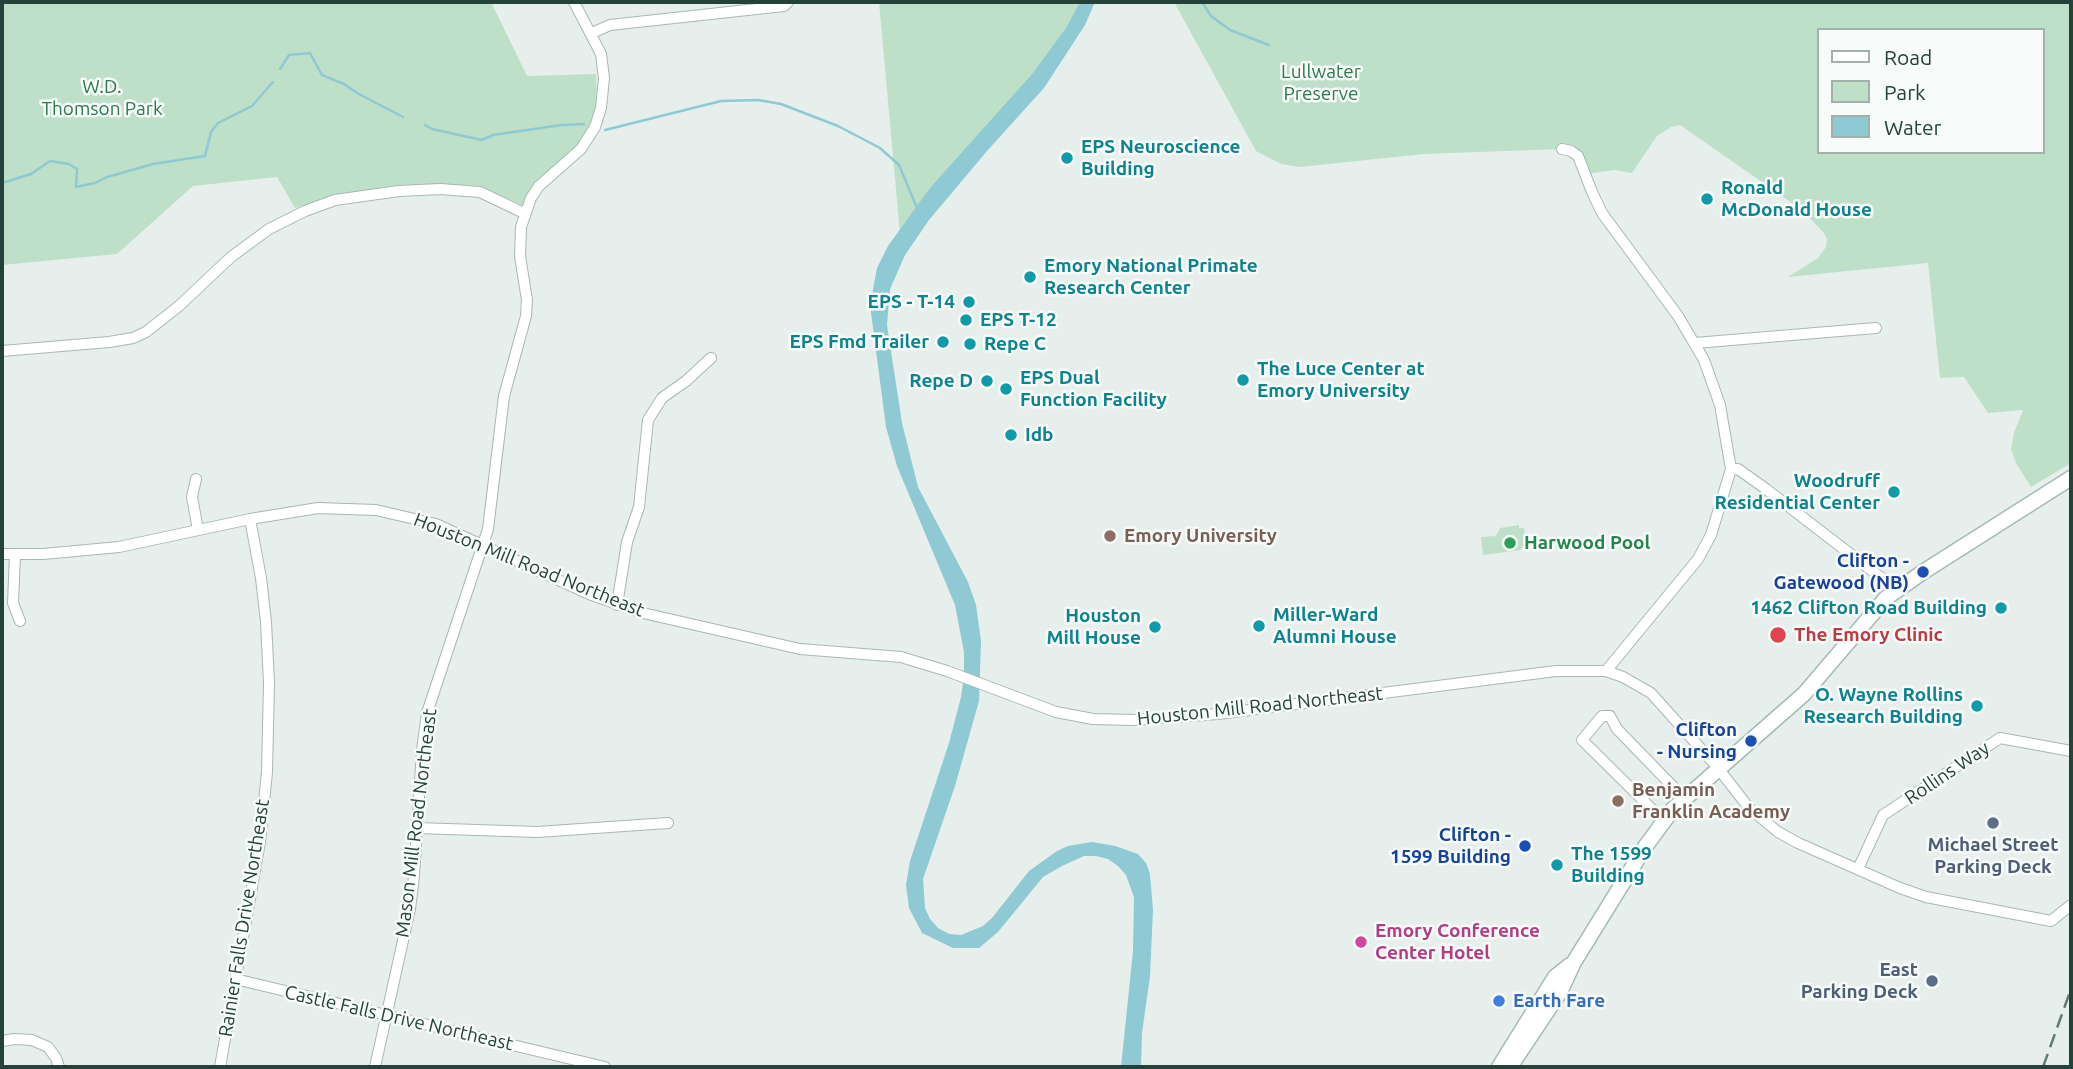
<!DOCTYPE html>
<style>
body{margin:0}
#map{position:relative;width:2073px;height:1069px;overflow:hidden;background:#e6efeb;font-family:Ubuntu,sans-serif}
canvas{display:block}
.frame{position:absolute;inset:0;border:4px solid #24423a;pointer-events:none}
.legend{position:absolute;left:1817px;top:28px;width:228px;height:126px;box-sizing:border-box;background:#f7fbf9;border:2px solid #a3b1ad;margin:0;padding:9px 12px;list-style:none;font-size:21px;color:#24423a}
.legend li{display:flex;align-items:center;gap:14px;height:35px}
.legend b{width:35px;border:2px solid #a3b1ad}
</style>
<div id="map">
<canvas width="2073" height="1069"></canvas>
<div class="frame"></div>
<ul class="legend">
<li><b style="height:9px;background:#fff"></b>Road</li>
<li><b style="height:19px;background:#bfe0c8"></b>Park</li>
<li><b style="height:19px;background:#8ec9d4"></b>Water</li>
</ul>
</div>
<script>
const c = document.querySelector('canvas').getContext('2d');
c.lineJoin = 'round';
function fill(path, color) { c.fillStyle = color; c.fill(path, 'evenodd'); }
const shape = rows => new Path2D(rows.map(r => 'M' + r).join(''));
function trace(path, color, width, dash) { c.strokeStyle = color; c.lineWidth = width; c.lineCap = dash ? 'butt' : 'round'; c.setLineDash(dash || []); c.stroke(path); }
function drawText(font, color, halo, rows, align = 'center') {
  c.font = font + ' Ubuntu,sans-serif'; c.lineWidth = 5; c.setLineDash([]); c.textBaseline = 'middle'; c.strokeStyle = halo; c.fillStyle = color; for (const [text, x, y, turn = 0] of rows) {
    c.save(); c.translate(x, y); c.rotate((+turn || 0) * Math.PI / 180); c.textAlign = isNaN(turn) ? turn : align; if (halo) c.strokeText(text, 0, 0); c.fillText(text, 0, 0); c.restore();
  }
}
const green = shape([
 [2,2,491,2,527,76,596,74,597,106,590,129,577,146,535,184,523,205,482,187,441,184,398,185,336,195,295,208,277,177,193,186,117,254,2,265],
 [879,2,1086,2,1068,36,901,245],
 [1174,2,2071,2,2071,463,2031,487,2016,463,2011,449,2014,433,2023,410,1988,413,1964,377,1940,378,1928,263,1788,277,1818,258,1826,247,1827,239,1824,233,1802,210,1680,125,1671,127,1657,136,1632,173,1615,170,1585,174,1582,162,1562,149,1424,154,1300,167,1281,164,1256,151],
 [1819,30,2043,30,2043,152,1819,152],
 [1519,525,1519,528,1524,528,1527,545,1523,546,1521,550,1483,555,1481,537,1496,536,1500,528]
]);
const water = shape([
 [1080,2,1095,2,1085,25,1044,88,987,151,929,220,905,255,890,289,887,325,902,423,918,487,968,582,976,605,981,641,979,701,955,786,923,879,925,908,930,919,938,928,949,934,961,935,983,926,992,918,1029,871,1057,851,1068,846,1092,842,1115,846,1138,854,1146,863,1150,874,1153,910,1150,976,1142,1033,1141,1067,1121,1067,1133,951,1134,897,1126,875,1118,866,1108,859,1096,856,1084,856,1062,866,1043,877,998,932,979,948,953,948,922,933,909,908,906,885,910,861,949,743,961,697,964,676,964,652,955,605,897,466,886,427,870,305,877,268,888,246,930,188,1033,73,1066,28]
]);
const stream = shape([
 [1202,2,1211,16,1230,30,1269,45],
 [280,69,289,55,310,53,322,75,344,84,357,93,403,117],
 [425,125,432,129,482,140,493,135,561,125,584,124],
 [605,130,721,101,758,100,781,104,838,126,880,148,899,165,917,208],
 [2,183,31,174,50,161,69,164,77,169,76,187,95,183,107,177,153,164,205,156,211,132,218,123,252,106,273,82]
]);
const street = shape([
 [592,33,610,25,784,6,788,2],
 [1562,149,1571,151,1578,156,1592,192,1602,213,1678,316,1704,360,1720,405,1731,469,1738,469,1766,489,1897,590],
 [1695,343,1876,328],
 [2,351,109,342,133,338,146,332,179,306,231,257,269,229,305,211,335,200,399,191,440,189,480,192,524,213],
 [196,479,192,497,198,530],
 [2,554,43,554,119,547,250,519,318,508,376,510,436,524,589,594,643,613,800,649,901,657,947,671,1056,712,1093,719,1133,720,1218,714,1556,671,1606,671,1623,677,1651,693,1718,768,1749,808,1778,832,1798,843,1900,888,1926,897,2051,921,2071,905],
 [15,555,13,603,20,621],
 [617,605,627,542,639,507,648,420,662,398,686,381,711,358],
 [1606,671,1698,559,1711,535,1731,469],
 [1663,820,1582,740,1602,716,1610,716,1617,729,1684,798],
 [417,828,537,832,668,823],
 [1858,869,1883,815,2000,738,2071,751],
 [235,979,605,1067],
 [2,1041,14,1039,32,1040,48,1047,56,1058,59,1067],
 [220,1067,260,842,267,772,269,683,266,622,261,578,250,519],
 [375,1067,410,909,414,876,422,750,427,713,488,529,504,396,526,316,527,300,520,256,521,227,531,198,539,186,581,149,595,127,601,108,604,78,601,54,574,2]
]);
const secondary = shape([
 [1499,1067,1555,977,1570,965],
 [1510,1067,1560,992,1574,962,1645,847,1673,809,1804,694,1886,598,1923,572,2071,478]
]);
const rail = shape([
 [2043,1067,2071,989]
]);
const markers = [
 [1067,158,7,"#0f9aa8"],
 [1707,199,7,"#0f9aa8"],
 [1030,277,7,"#0f9aa8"],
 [969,302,7,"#0f9aa8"],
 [966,320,7,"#0f9aa8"],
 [943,342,7,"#0f9aa8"],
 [970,344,7,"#0f9aa8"],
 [1243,380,7,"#0f9aa8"],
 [987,381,7,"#0f9aa8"],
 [1006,389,7,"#0f9aa8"],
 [1011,435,7,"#0f9aa8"],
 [1894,492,7,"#0f9aa8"],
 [1110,536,7,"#8d6e63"],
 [1510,543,7,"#2e9e5b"],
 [1923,572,7,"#1a4fb4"],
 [2001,608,7,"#0f9aa8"],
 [1259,626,7,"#0f9aa8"],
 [1155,627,7,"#0f9aa8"],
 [1778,635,9,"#e0444e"],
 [1977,706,7,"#0f9aa8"],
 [1751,741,7,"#1a4fb4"],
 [1618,801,7,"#8d6e63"],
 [1993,823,7,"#5c6f8a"],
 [1525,846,7,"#1a4fb4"],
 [1557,865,7,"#0f9aa8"],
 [1361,942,7,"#d1479c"],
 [1932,981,7,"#5c6f8a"],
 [1499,1001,7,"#3f7fe0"]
];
const parkNames = [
 ["Lullwater",1321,72],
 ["Preserve",1321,94],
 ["W.D.",102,87],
 ["Thomson Park",102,109]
];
const cultureNames = [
 ["EPS Neuroscience",1081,147],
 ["Building",1081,169],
 ["Ronald",1721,188],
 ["McDonald House",1721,210],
 ["Emory National Primate",1044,266],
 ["Research Center",1044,288],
 ["EPS - T-14",955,302,"right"],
 ["EPS T-12",980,320],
 ["EPS Fmd Trailer",929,342,"right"],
 ["Repe C",984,344],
 ["The Luce Center at",1257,369],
 ["Emory University",1257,391],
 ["EPS Dual",1020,378],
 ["Function Facility",1020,400],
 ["Repe D",973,381,"right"],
 ["Idb",1025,435],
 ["Woodruff",1880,481,"right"],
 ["Residential Center",1880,503,"right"],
 ["1462 Clifton Road Building",1987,608,"right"],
 ["Miller-Ward",1273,615],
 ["Alumni House",1273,637],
 ["Houston",1141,616,"right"],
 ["Mill House",1141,638,"right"],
 ["O. Wayne Rollins",1963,695,"right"],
 ["Research Building",1963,717,"right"],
 ["The 1599",1571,854],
 ["Building",1571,876]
];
const educationNames = [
 ["Emory University",1124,536],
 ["Benjamin",1632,790],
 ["Franklin Academy",1632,812]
];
const leisureNames = [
 ["Harwood Pool",1524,543]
];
const transitNames = [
 ["Clifton -",1909,561],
 ["Gatewood (NB)",1909,583],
 ["Clifton",1737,730],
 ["- Nursing",1737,752],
 ["Clifton -",1511,835],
 ["1599 Building",1511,857]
];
const streetNames = [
 ["Houston Mill Road Northeast",529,565,22],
 ["Houston Mill Road Northeast",1260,706,-6],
 ["Rollins Way",1947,773,-34],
 ["Mason Mill Road Northeast",416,823,-83],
 ["Rainier Falls Drive Northeast",244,918,-81],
 ["Castle Falls Drive Northeast",399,1018,13]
];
const healthNames = [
 ["The Emory Clinic",1794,635]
];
const serviceNames = [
 ["Michael Street",1993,845],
 ["Parking Deck",1993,867],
 ["East",1918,970,"right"],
 ["Parking Deck",1918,992,"right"]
];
const hotelNames = [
 ["Emory Conference",1375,931],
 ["Center Hotel",1375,953]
];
const shopNames = [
 ["Earth Fare",1513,1001]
];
fill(green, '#bfe0c8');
fill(water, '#8ec9d4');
trace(stream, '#8ec9d4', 2.5);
trace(street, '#a8b8b2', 12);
trace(secondary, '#a4bbb3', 17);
trace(street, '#fff', 10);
trace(secondary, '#fff', 14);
trace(rail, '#5f7d75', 2.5, [14, 7]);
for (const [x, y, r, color] of markers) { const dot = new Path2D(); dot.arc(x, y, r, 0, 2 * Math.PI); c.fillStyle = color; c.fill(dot); trace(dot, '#f7fbf9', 2.5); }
drawText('19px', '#2d7a4b', '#f7fbf9', parkNames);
drawText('bold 19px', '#0d838f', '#f7fbf9', cultureNames, 'left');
drawText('bold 19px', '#785e54', '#f7fbf9', educationNames, 'left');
drawText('bold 19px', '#27864d', '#f7fbf9', leisureNames, 'left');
drawText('bold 19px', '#164399', '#f7fbf9', transitNames, 'right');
drawText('19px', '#24423a', '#f7fbf9', streetNames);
drawText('bold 19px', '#be3a42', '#f7fbf9', healthNames, 'left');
drawText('bold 19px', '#4e5e75', '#f7fbf9', serviceNames);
drawText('bold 19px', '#b23c85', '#f7fbf9', hotelNames, 'left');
drawText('bold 19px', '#366cbe', '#f7fbf9', shopNames, 'left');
</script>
